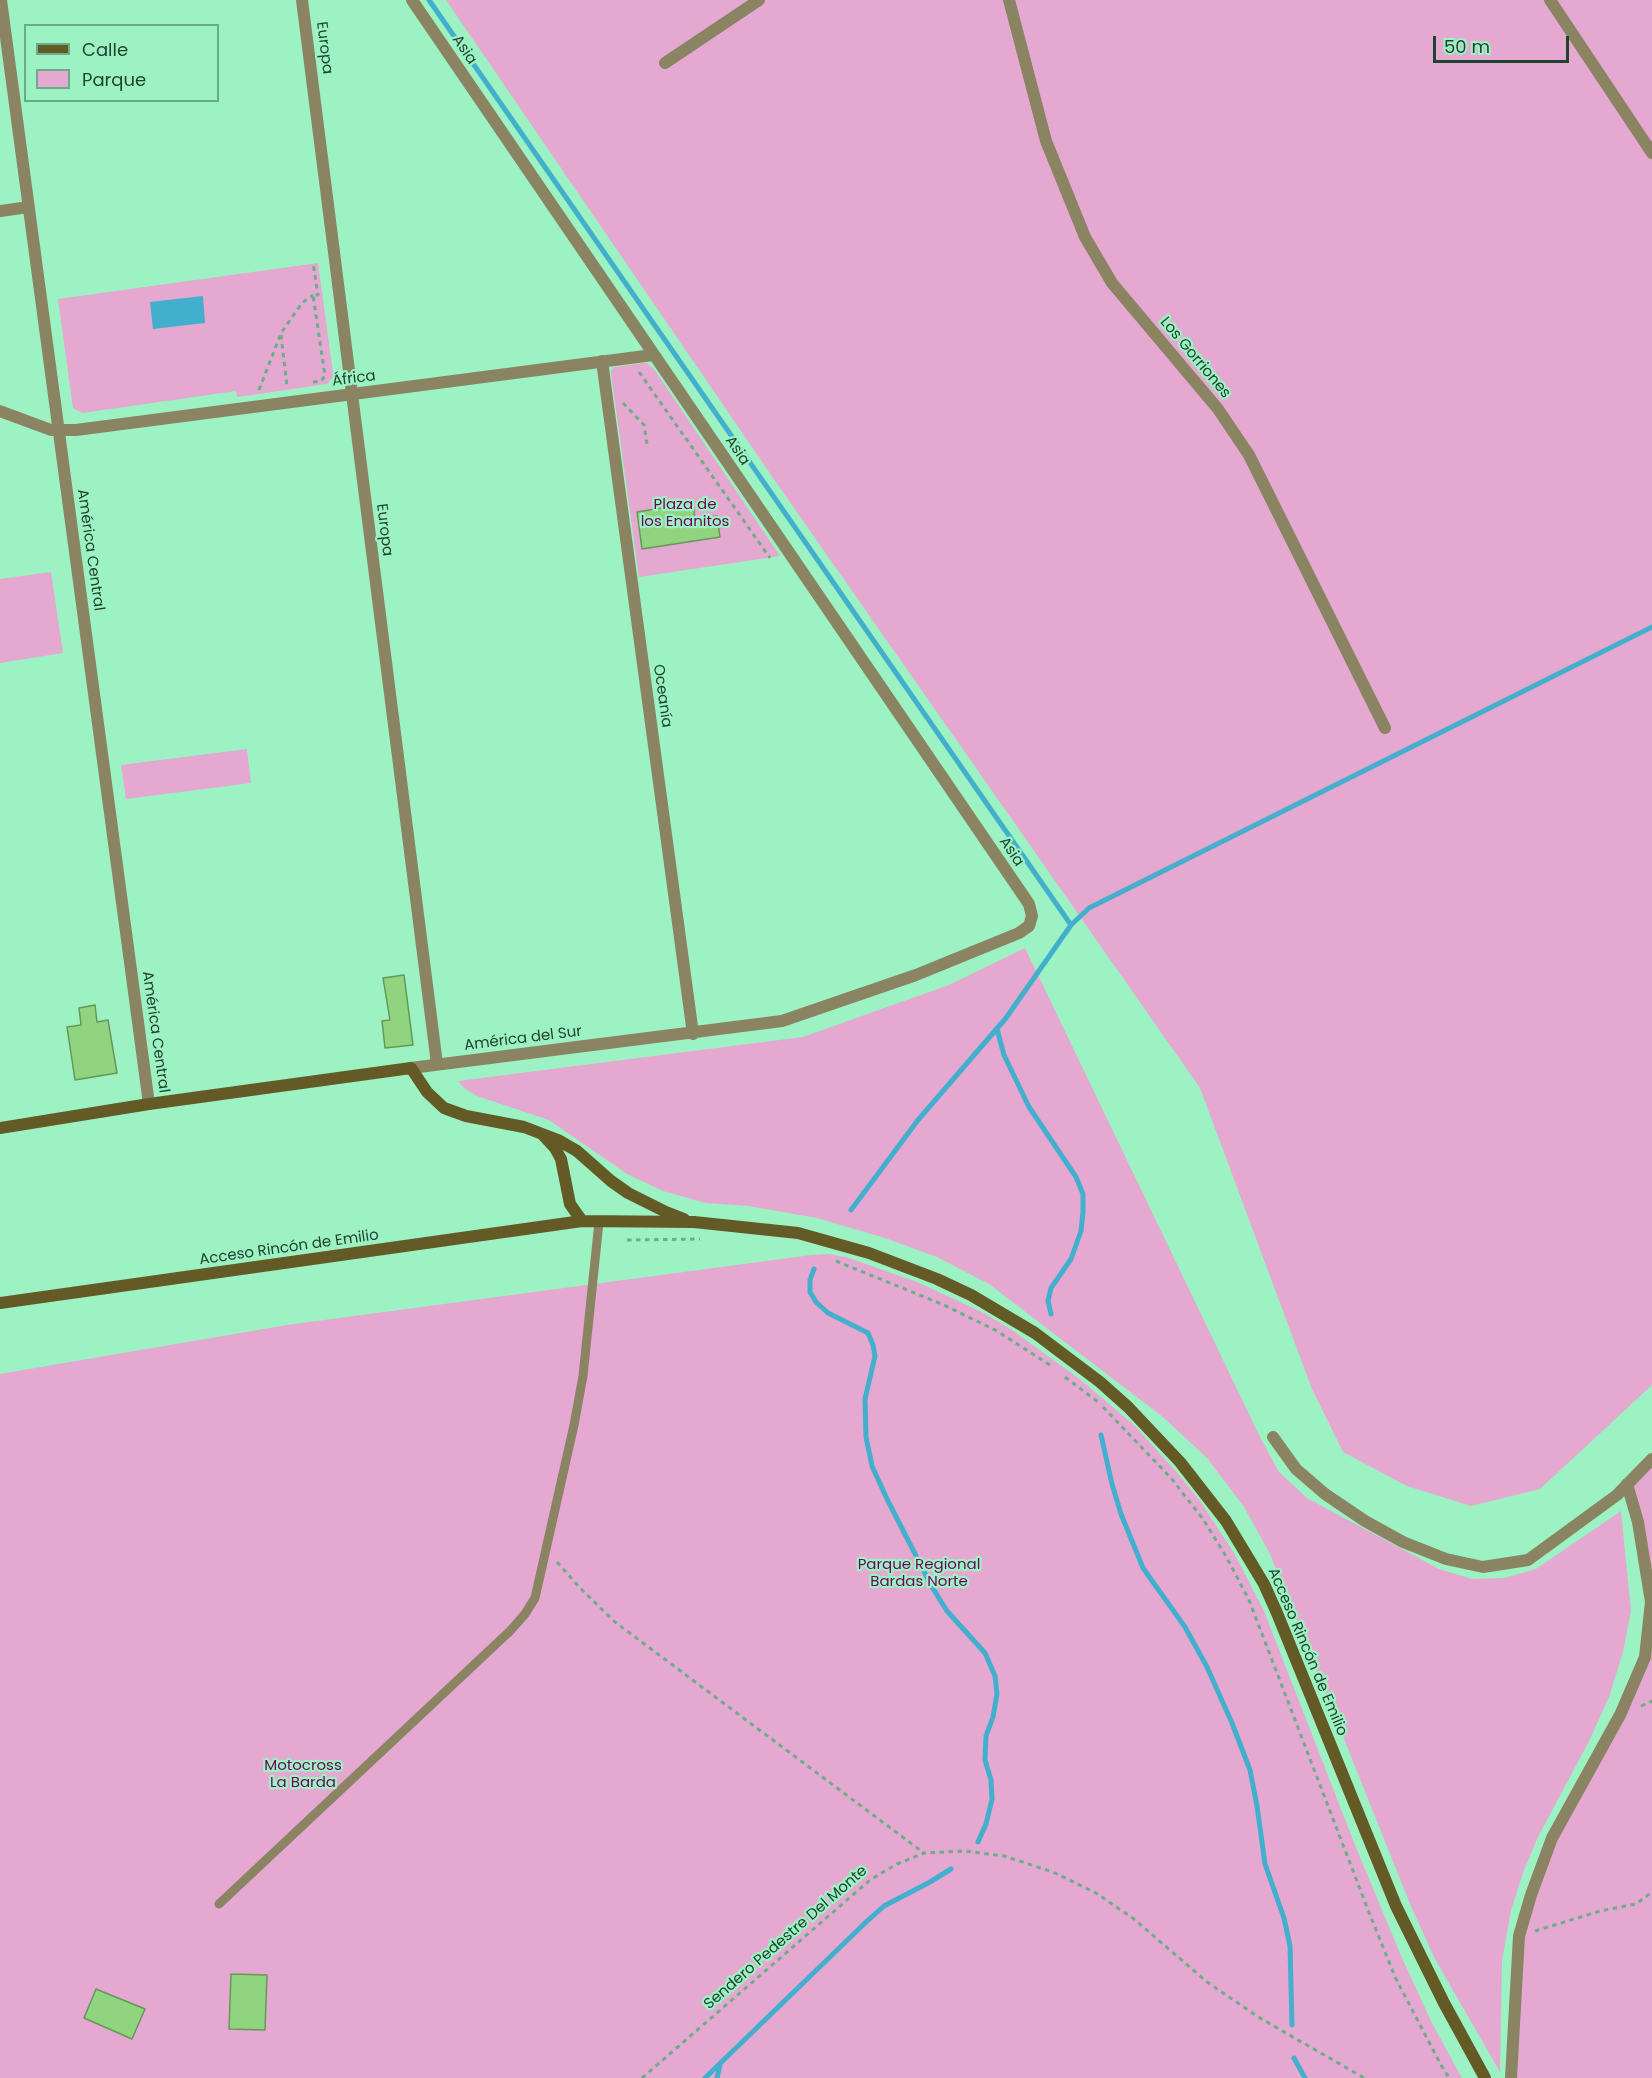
<!DOCTYPE html>
<meta charset="utf-8">
<style>
body{margin:0}
#map{position:relative;width:1652px;height:2078px;overflow:hidden;background:#9cf2c3;font-family:Poppins,sans-serif}
canvas{display:block}
.legend{position:absolute;left:24px;top:24px;width:195px;height:78px;box-sizing:border-box;background:#9cf2c3;border:2px solid #6aac88;margin:0;padding:8px 10px;list-style:none;font-size:18px;color:#1f4330}
.legend li{display:flex;align-items:center;gap:12px;height:30px}
.legend b{width:30px;border:2px solid #6aac88}
.scale{position:absolute;left:1433px;top:36px;width:136px;height:27px;box-sizing:border-box;border:3px solid #1f4330;border-top:0;padding-left:8px;font-size:18px;line-height:21px;white-space:nowrap;color:#1f4330;-webkit-text-stroke:4px #9cf2c3;paint-order:stroke}
</style>
<div id="map">
<canvas width="1652" height="2078"></canvas>
<ul class="legend">
<li><b style="height:8px;background:#635a26"></b>Calle</li>
<li><b style="height:16px;background:#e5a8d1"></b>Parque</li>
</ul>
<div class="scale">50 m</div>
</div>
<script>
const c = document.querySelector('canvas').getContext('2d');
c.lineJoin = 'round';
function fill(path, color) { c.fillStyle = color; c.fill(path, 'evenodd'); }
const shape = rows => new Path2D(rows.map(r => 'M' + r).join(''));
function trace(path, color, width, dash) { c.strokeStyle = color; c.lineWidth = width; c.lineCap = dash ? 'butt' : 'round'; c.setLineDash(dash || []); c.stroke(path); }
function drawText(font, color, halo, rows, align = 'center') {
  c.font = font + ' Poppins,sans-serif'; c.lineWidth = 4.5; c.setLineDash([]); c.textBaseline = 'middle'; c.strokeStyle = halo; c.fillStyle = color; for (const [text, x, y, turn = 0] of rows) {
    c.save(); c.translate(x, y); c.rotate((+turn || 0) * Math.PI / 180); c.textAlign = isNaN(turn) ? turn : align; if (halo) c.strokeText(text, 0, 0); c.fillText(text, 0, 0); c.restore();
  }
}
const green = shape([
 [446,0,1652,0,1652,1385,1540,1489,1471,1506,1407,1486,1343,1452,1312,1389,1200,1088,780,488],
 [318,263,333,373,333,377,327,384,237,397,236,391,82,413,73,408,58,299],
 [642,363,647,363,654,369,780,556,639,577,611,373,612,369,615,367],
 [51,572,63,653,0,663,0,579],
 [247,749,251,783,126,799,121,765],
 [1025,948,1261,1439,1279,1472,1307,1498,1439,1569,1472,1579,1504,1578,1536,1569,1621,1511,1631,1611,1623,1652,1609,1697,1589,1741,1538,1837,1524,1870,1511,1910,1502,1961,1500,2072,1435,1959,1410,1904,1270,1554,1244,1507,1207,1458,1163,1417,989,1284,937,1257,885,1238,817,1218,748,1206,706,1203,663,1191,627,1174,549,1120,477,1096,464,1088,458,1081,803,1037,949,985],
 [828,1254,846,1257,917,1282,982,1312,1012,1330,1081,1380,1135,1426,1180,1476,1200,1501,1234,1553,1264,1611,1355,1845,1402,1958,1432,2023,1462,2078,0,2078,0,1374,287,1325,811,1255],
 [1652,1459,1652,2078,1511,2078,1519,1936,1531,1895,1645,1657,1651,1602,1627,1484]
]);
const water = shape([
 [203,296,205,323,153,329,150,302]
]);
const stream = shape([
 [429,0,1071,925],
 [997,1029,1004,1055,1029,1107,1076,1177,1083,1194,1083,1212,1081,1231,1071,1259,1051,1288,1048,1301,1051,1314],
 [851,1210,918,1120,1006,1018,1071,925,1089,908,1652,627],
 [814,1269,810,1280,810,1292,816,1302,828,1313,868,1333,873,1345,875,1356,865,1399,866,1437,872,1466,887,1499,932,1587,947,1611,985,1653,995,1676,997,1694,993,1717,986,1736,985,1760,991,1780,992,1799,986,1824,978,1842],
 [1101,1435,1112,1484,1121,1514,1143,1568,1185,1627,1207,1667,1232,1723,1250,1770,1257,1806,1265,1864,1284,1918,1290,1946,1292,2025],
 [1294,2058,1305,2078],
 [705,2078,865,1923,884,1906,930,1882,951,1869],
 [717,2078,720,2065]
]);
const building = shape([
 [693,503,695,519,717,516,720,537,642,549,637,512,693,503],
 [404,975,413,1045,385,1048,382,1021,390,1020,383,978,404,975],
 [95,1005,97,1022,108,1020,117,1073,75,1080,67,1027,81,1025,79,1008,95,1005],
 [231,1974,267,1975,265,2030,229,2029,231,1974],
 [96,1989,145,2009,132,2039,84,2018,96,1989]
]);
const path = shape([
 [281,335,287,386],
 [639,372,770,558],
 [313,382,321,381,325,376,313,295,318,295,313,263],
 [259,390,281,333,302,303,313,295],
 [623,403,644,425,647,444],
 [627,1240,700,1239],
 [836,1261,944,1305,997,1331,1050,1365],
 [1065,1377,1098,1402],
 [1103,1407,1171,1478,1203,1519,1227,1558,1249,1600,1368,1910,1396,1979,1441,2065,1449,2078],
 [557,1562,580,1588,615,1622,924,1853],
 [1641,1706,1652,1701],
 [1535,1931,1600,1911,1636,1904,1652,1892],
 [642,2078,870,1880,897,1864,924,1853,965,1851,1004,1856,1053,1872,1096,1893,1134,1919,1207,1982,1260,2018,1364,2078]
]);
const lane = shape([
 [219,1904,510,1631,525,1614,535,1598,574,1425,583,1376,599,1222]
]);
const street = shape([
 [1,0,149,1104],
 [302,0,437,1064],
 [1009,0,1046,141,1085,237,1112,283,1218,409,1249,455,1385,728],
 [1550,0,1652,153],
 [665,63,759,0],
 [0,211,29,207],
 [602,361,693,1034],
 [0,411,51,430,76,430,653,355],
 [411,1068,782,1021,916,975,1019,933,1029,926,1032,916,1029,904,412,0],
 [1273,1437,1296,1469,1325,1494,1365,1521,1403,1542,1446,1559,1483,1567,1528,1560,1617,1495,1652,1459],
 [1511,2078,1519,1936,1531,1895,1552,1838,1620,1715,1645,1657,1651,1602,1638,1522,1627,1484]
]);
const secondary = shape([
 [0,1128,149,1104,411,1068,427,1092,444,1108,466,1116,524,1127,558,1140,577,1151,611,1181,628,1193,666,1212,684,1219],
 [543,1135,555,1148,561,1159,570,1204,582,1221],
 [0,1303,582,1221,694,1222,798,1233,869,1253,937,1279,971,1295,1035,1333,1100,1382,1128,1407,1180,1462,1226,1521,1264,1584,1277,1613,1396,1906,1444,2003,1485,2078]
]);
const streetNames = [
 ["Europa",324,48,83],
 ["Asia",464,50,56],
 ["Los Gorriones",1195,358,50],
 ["África",354,379,-7],
 ["Asia",737,451,56],
 ["Europa",384,530,83],
 ["América Central",90,550,82],
 ["Oceanía",662,696,82],
 ["Asia",1011,852,56],
 ["América Central",155,1032,82],
 ["América del Sur",523,1039,-7],
 ["Acceso Rincón de Emilio",289,1248,-8],
 ["Acceso Rincón de Emilio",1307,1652,67],
 ["Sendero Pedestre Del Monte",786,1938,-41]
];
const parkNames = [
 ["Plaza de",685,505],
 ["los Enanitos",685,522],
 ["Parque Regional",919,1565],
 ["Bardas Norte",919,1582],
 ["Motocross",303,1766],
 ["La Barda",303,1783]
];
fill(green, '#e5a8d1');
fill(water, '#42afcd');
trace(stream, '#42afcd', 5);
fill(building, '#91d480');
trace(building, '#659858', 1.5);
trace(path, '#6bae89', 3, [4.5, 4.5]);
trace(lane, '#8a8463', 9);
trace(street, '#8a8463', 12);
trace(secondary, '#635a26', 12);
drawText('15px', '#1f4330', '#9cf2c3', streetNames);
drawText('15px', '#71005b', '#9cf2c3', parkNames);
</script>
